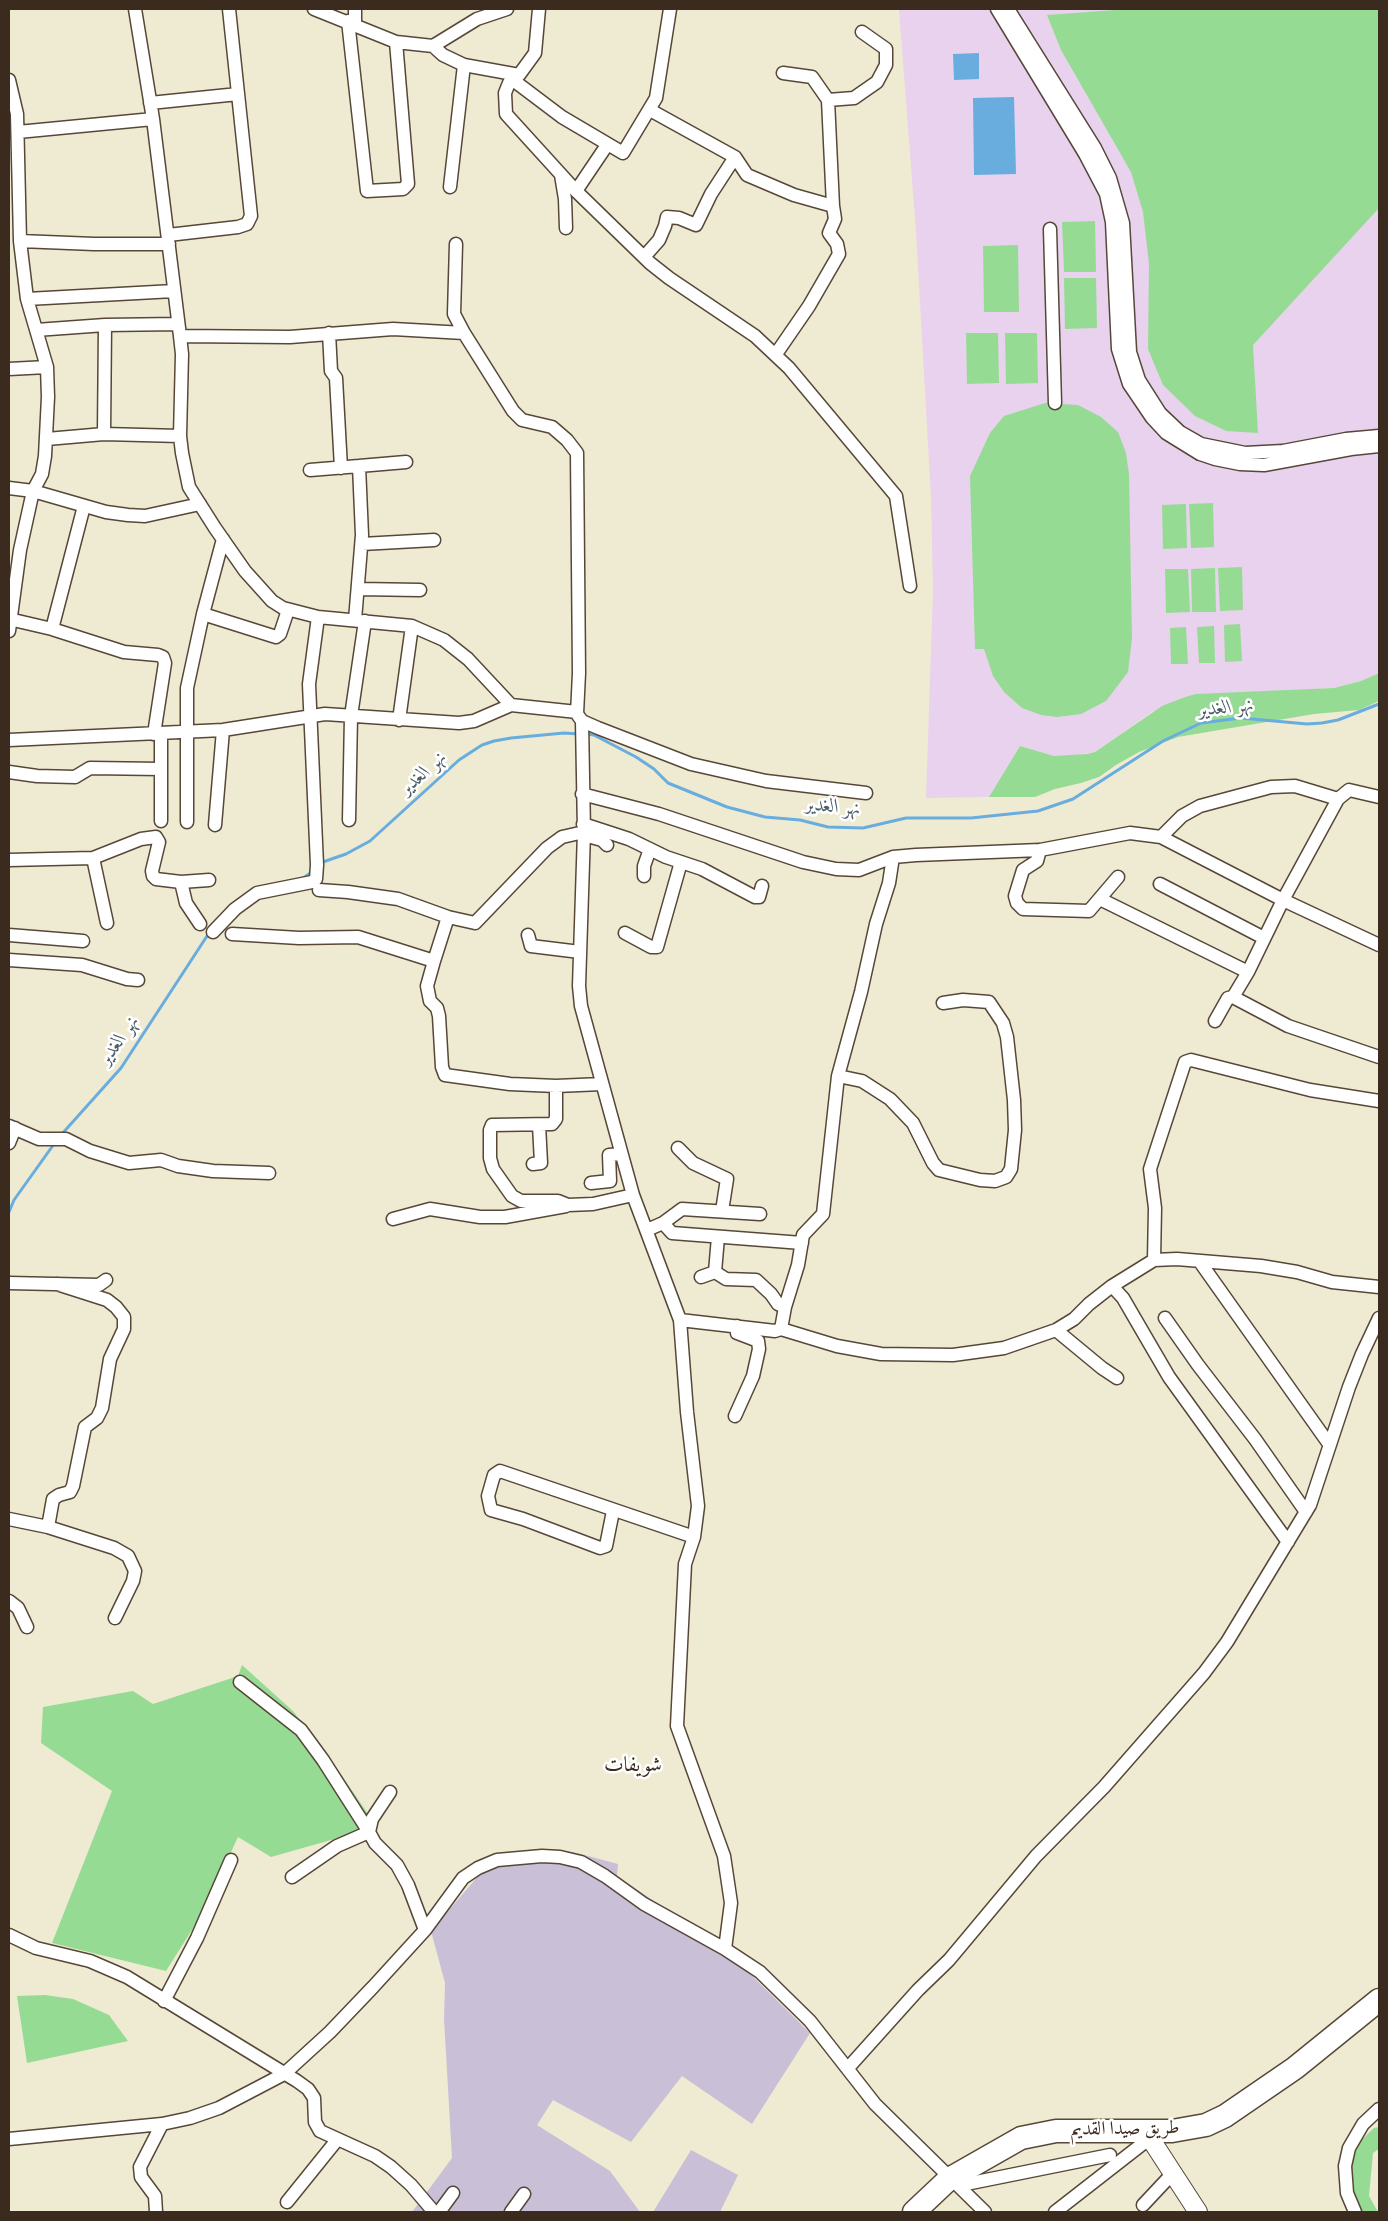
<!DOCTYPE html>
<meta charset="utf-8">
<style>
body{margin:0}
#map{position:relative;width:1388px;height:2221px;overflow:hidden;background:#efebd3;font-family:"IM FELL DW Pica",serif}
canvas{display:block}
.frame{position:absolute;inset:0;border:10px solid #3b2a1e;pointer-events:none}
</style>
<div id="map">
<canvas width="1388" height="2221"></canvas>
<div class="frame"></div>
</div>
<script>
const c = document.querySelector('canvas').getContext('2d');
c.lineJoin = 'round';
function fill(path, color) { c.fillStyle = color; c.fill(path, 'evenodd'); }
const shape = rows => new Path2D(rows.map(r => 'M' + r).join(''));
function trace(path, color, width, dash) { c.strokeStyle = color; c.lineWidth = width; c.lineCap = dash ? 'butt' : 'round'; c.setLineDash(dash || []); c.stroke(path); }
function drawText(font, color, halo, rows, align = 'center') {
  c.font = font + ' "IM FELL DW Pica",Amiri,serif'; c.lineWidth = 5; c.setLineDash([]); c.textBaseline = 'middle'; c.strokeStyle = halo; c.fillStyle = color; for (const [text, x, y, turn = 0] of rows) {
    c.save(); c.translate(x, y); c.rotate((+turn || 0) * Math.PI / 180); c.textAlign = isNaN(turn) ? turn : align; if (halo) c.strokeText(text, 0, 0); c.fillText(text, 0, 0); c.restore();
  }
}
const built = shape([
 [899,9,1379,9,1379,673,1361,681,1334,688,1185,697,1152,712,1095,752,1078,755,1054,756,1020,746,989,797,926,798,933,590,931,497,916,232]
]);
const industrial = shape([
 [535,1850,573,1852,618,1864,617,1876,726,1950,810,2033,752,2124,682,2076,631,2142,553,2100,537,2125,610,2171,640,2212,412,2212,452,2158,444,2019,445,1983,431,1931,491,1861],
 [691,2150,738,2175,720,2212,653,2212]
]);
const green = shape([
 [1129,9,1379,9,1379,208,1253,345,1258,433,1226,431,1195,416,1163,385,1148,349,1149,264,1143,212,1131,172,1061,50,1047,15],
 [1095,221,1096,272,1064,272,1062,222],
 [1018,245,1019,312,984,312,983,246],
 [1064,278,1096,278,1097,328,1065,329],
 [998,333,999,383,967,384,966,333],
 [1037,333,1038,383,1006,384,1005,333],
 [1045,403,1078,405,1101,417,1118,432,1126,453,1129,474,1132,638,1128,672,1106,701,1081,714,1057,717,1041,715,1022,708,1004,692,993,676,984,649,975,649,970,476,990,433,1004,416],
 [1213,503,1214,547,1191,548,1189,504],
 [1186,504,1187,548,1163,549,1162,505],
 [1242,567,1243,610,1220,611,1218,568],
 [1215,568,1216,612,1192,612,1191,569],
 [1165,569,1188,569,1190,612,1166,613],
 [1240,624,1242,661,1225,662,1224,625],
 [1214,626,1215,663,1199,663,1197,627],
 [1186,627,1188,664,1171,664,1170,628],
 [1379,673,1379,701,1359,710,1314,714,1178,737,1139,752,1116,765,1099,777,1081,783,1055,789,1035,797,989,797,1020,746,1054,756,1087,754,1095,752,1162,706,1185,697,1196,694,1334,688,1361,681],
 [242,1665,293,1711,338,1770,377,1827,271,1857,238,1837,204,1911,166,1971,52,1943,112,1791,41,1743,43,1707,133,1691,153,1704,238,1676],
 [45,1995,73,1999,109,2015,128,2041,27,2063,17,1996],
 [1379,2127,1379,2149,1373,2153,1369,2196,1378,2212,1361,2212,1343,2164,1350,2151,1374,2128]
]);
const water = shape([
 [979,53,979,79,954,80,953,54],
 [1014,97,1016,174,974,175,973,98]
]);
const stream = shape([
 [586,734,594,735,636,757,654,769,668,783,727,807,765,817,800,820,828,827,863,828,906,818,971,818,1038,811,1073,799,1163,741,1201,723,1241,718,1307,724,1322,723,1338,720,1379,704],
 [320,863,346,854,370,841,459,760,482,745,494,741,511,738,564,733,579,734],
 [302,879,313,871],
 [61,1135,121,1068,209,933],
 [9,1212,14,1200,54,1144]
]);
const street = shape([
 [135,9,153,119,180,336,182,354,180,436,182,453,189,487,215,528,245,571,272,601,283,608,318,617,412,626,444,640,468,659,511,705,577,712],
 [314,9,396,42,433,46,443,55,464,65,519,75],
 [355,9,355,25],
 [539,9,535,53,519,75,509,83,505,93,506,114,576,191,650,263,669,278,755,336,789,368,896,496,910,586],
 [997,9,1085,154,1106,194,1112,222,1118,349,1129,384,1152,418,1166,433,1200,454,1215,459,1240,464,1264,465,1351,449,1379,446],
 [1008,9,1095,148,1110,178,1123,223,1130,352,1139,380,1160,413,1180,432,1201,444,1245,453,1283,451,1346,439,1379,436],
 [348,21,367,191,403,189,408,184,396,42],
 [433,46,477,19,507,9],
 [9,80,17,114,20,241,27,299,47,367,48,397,45,456,42,474,33,491,20,550,9,631],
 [513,80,562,117,623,153,656,98,670,9],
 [828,100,854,98,877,82,886,65,886,49,862,32],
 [150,103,238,94],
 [650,110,735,157,747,175,794,195,833,206,828,100,812,77,783,73],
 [18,132,153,119],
 [561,175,565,199,566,228],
 [450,187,464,65],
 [576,191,607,145],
 [1050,229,1055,403],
 [168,235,238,227,247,224,251,216,229,9],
 [20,241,94,244,169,244],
 [456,244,454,314,464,333,513,411,522,420,552,427,567,440,577,453,579,673,577,714,582,721,598,728,691,764,766,781,866,793],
 [644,257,659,240,665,226,667,217,679,218,696,225,711,194,735,157],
 [27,299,174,291],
 [36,330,105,325],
 [329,333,331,371,336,378,341,468],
 [180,336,290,337,393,329,464,333],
 [776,354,809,306,839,254,837,244,829,233,835,219,833,206],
 [9,369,47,367],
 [104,434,105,325,178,324],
 [47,439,104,434,180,436],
 [359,466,406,462],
 [310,470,359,466,362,535,355,620],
 [9,488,33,491,106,512,128,515,145,516,200,504],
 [362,544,434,540],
 [358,589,420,590],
 [203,614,276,637,280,634,288,610],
 [9,619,52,629,124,652,158,655,163,657,165,663,154,734],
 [52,629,84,506],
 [399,720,412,626],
 [582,721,584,832,579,986,581,1006,633,1195,680,1320,687,1412,698,1506,694,1537,685,1564,677,1726,724,1856,731,1903,725,1949,760,1972,810,2021,875,2104,985,2212],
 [161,734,161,821],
 [9,740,223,730,325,714,459,723,474,721,511,705],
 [9,772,37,776,75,777,90,768,161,769],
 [582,794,659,814,803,862,836,869,859,870,893,857,916,855,1040,850,1130,833,1161,837,1283,900,1379,945],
 [349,820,351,716,365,621],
 [187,822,187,688,203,614,223,539],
 [583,824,629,839,666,857,702,869,755,897,759,897,762,886],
 [215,825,223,730],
 [584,835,602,840,607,845],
 [1161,837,1182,816,1200,806,1271,787,1295,786,1338,799,1349,790,1379,797],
 [1040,850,1037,861,1023,870,1015,896,1017,903,1023,909,1089,911,1118,877],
 [93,858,107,923],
 [9,860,93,858,141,839,156,837,159,842,152,871,153,876,156,879,181,882,186,903,200,924],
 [644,876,644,866,650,849],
 [181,882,209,880],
 [1160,884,1264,938],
 [319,890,348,892,398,899,448,917,475,923,547,848,562,837,584,832],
 [1100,899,1248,972],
 [213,932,235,909,257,893,312,882,316,879,317,865,309,684,318,617],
 [625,933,651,947,657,947,681,862],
 [232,934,299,938,358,937,434,961,448,917],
 [9,935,83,941],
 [528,935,531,946,580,952],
 [9,960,82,965,127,979,138,980],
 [434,961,427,986,430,1001,437,1008,439,1016,442,1067,445,1075,510,1084,556,1086,602,1084],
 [1233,997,1288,1026,1379,1057],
 [1215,1021,1228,998,1233,997,1248,972,1283,900,1338,799],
 [838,1076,862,1081,890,1099,913,1123,933,1163,939,1170,980,1180,995,1181,1006,1177,1011,1169,1015,1130,1014,1100,1007,1037,1003,1023,989,1002,963,1000,943,1003],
 [556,1086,556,1119,552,1124,492,1125,490,1130,490,1158,493,1169,512,1196,521,1201,558,1201,568,1205,593,1204,633,1195],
 [9,1126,39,1139,66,1139,90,1151,129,1163,161,1160,178,1166,213,1171,269,1173],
 [9,1143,15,1128],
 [678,1148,693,1163,727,1179,722,1211],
 [533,1164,541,1163,539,1125],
 [591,1183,610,1181,609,1155,621,1154],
 [393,1219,430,1209,480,1217,505,1217,566,1206],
 [663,1223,682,1209,760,1214],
 [647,1230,663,1223,672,1233,802,1243],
 [1154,1260,1155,1208,1150,1169,1185,1062,1191,1060,1310,1090,1379,1101],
 [1200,1262,1329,1444],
 [715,1272,726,1279,756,1280,771,1294,778,1304,785,1307],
 [701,1277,715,1272,718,1237],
 [9,1283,99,1285,106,1280],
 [1112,1286,1123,1298,1169,1377,1288,1542],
 [1165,1318,1198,1365,1255,1439,1306,1512],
 [680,1320,775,1331,781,1329,837,1346,881,1354,953,1355,1004,1348,1056,1330,1074,1319,1089,1304,1112,1286,1154,1260,1177,1259,1261,1266,1297,1272,1332,1282,1379,1287],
 [781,1329,785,1307,798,1265,803,1235,823,1214,838,1076,861,992,876,924,889,883,893,857],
 [1056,1330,1102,1368,1117,1378],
 [735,1416,753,1376,759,1349,758,1341,737,1333,737,1326],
 [613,1511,606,1546,600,1548,523,1519,491,1510,488,1496,494,1475,500,1471,694,1537],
 [9,1519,48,1527,114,1548,128,1556,135,1571,133,1581,115,1618],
 [48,1527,53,1499,59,1495,70,1492,73,1486,85,1427,97,1418,102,1408,110,1359,124,1329,124,1317,116,1307,107,1300,57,1284],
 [9,1601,18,1608,27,1627],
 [240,1682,301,1730,323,1760,369,1832],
 [369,1832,372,1819,390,1792],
 [292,1877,337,1846,369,1832,375,1843,397,1865,408,1885,425,1930],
 [9,1935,36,1948,90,1961,127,1977,297,2081,308,2089,314,2098,315,2122,320,2131,375,2156,391,2167,411,2185,434,2212],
 [164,2001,197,1938,231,1860],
 [848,2068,918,1990,949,1960,1036,1856,1104,1787,1204,1673,1227,1642,1310,1505,1349,1387,1362,1354,1379,1318],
 [9,2139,162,2124,190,2118,219,2108,284,2074,330,2032,373,1987,425,1930,463,1878,478,1868,497,1860,542,1856,560,1857,581,1862,605,1876,644,1904,725,1949],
 [952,2179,966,2184,1110,2155],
 [287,2202,337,2140],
 [1143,2205,1173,2173],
 [156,2212,155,2196,141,2177,140,2167,162,2124],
 [441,2212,442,2208,453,2193],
 [511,2212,524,2194],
 [1055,2212,1150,2138],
 [1355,2212,1347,2193,1345,2166,1349,2148,1363,2124,1379,2109]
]);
const secondary = shape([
 [1148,2132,1150,2138,1198,2212]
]);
const highway = shape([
 [914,2212,949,2179,1021,2138,1056,2131,1172,2131,1206,2125,1225,2116,1295,2068,1379,2000]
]);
const streetNames = [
 ["طريق صيدا القديم",1125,2130,-1]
];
const waterNames = [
 ["نهر الغدير",1226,709,-6],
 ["نهر الغدير",424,774,-42],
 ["نهر الغدير",833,808,5],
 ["نهر الغدير",120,1041,-55]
];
const quarterNames = [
 ["شويفات",633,1767]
];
fill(built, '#e8d2ee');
fill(industrial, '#c9bfd7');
fill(green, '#96db94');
fill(water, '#68adde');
trace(stream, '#68adde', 3);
trace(street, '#564739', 15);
trace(secondary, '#564739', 20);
trace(highway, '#564739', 25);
trace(street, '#fff', 12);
trace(secondary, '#fff', 18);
trace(highway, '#fff', 22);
drawText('19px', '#3b2a1e', '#fff', streetNames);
drawText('italic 20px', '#4d5e6b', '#fff', waterNames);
drawText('21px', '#3b2a1e', '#fff', quarterNames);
</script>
